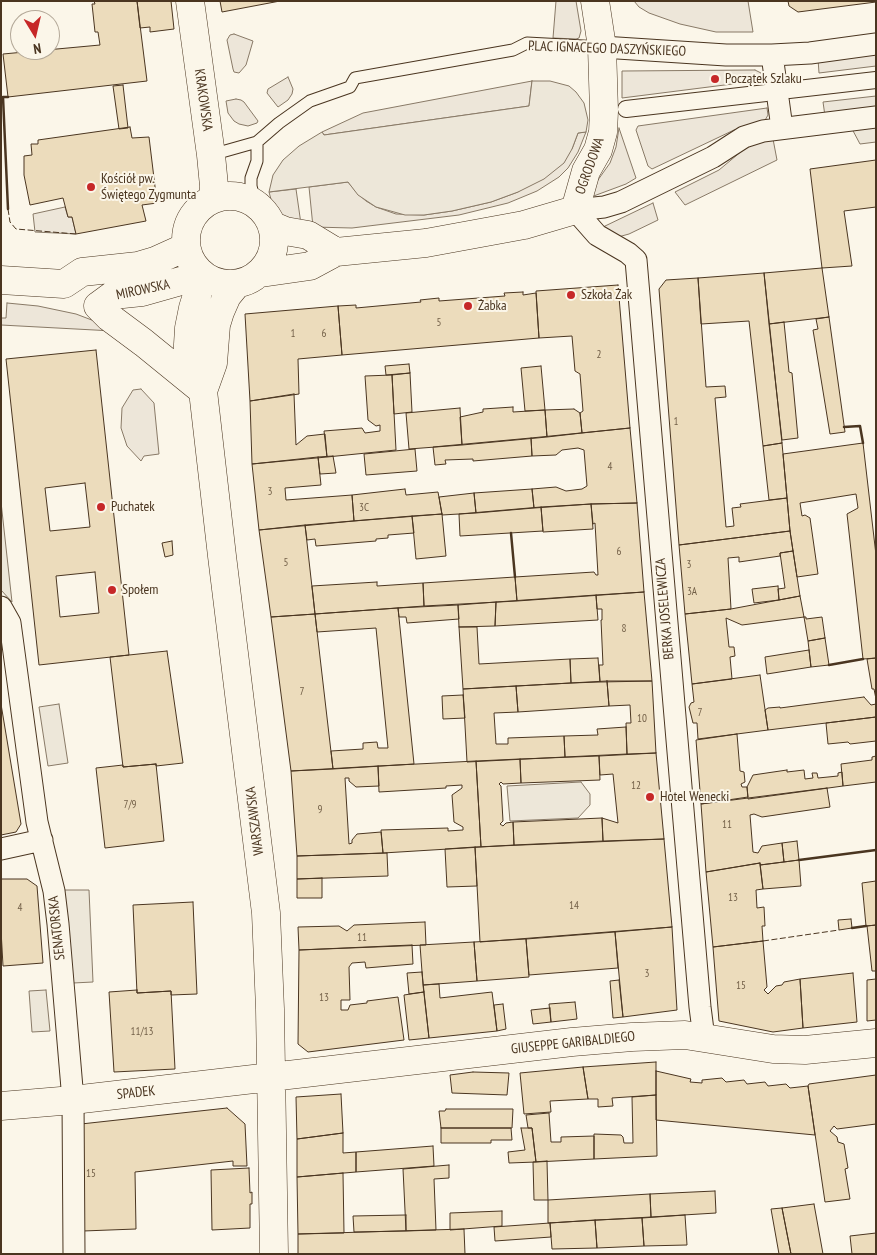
<!DOCTYPE html>
<meta charset="utf-8">
<style>
body{margin:0}
#map{position:relative;width:877px;height:1255px;overflow:hidden;background:#fbf6e9;font-family:"PT Sans Narrow",sans-serif}
canvas{display:block}
.frame{position:absolute;inset:0;border:2px solid #4a3520;pointer-events:none}
.north{position:absolute;left:10px;top:10px;width:50px;height:50px;box-sizing:border-box;background:#fbf6e9;border:1px solid #b4a999;border-radius:50%;rotate:171deg;font-size:14px;font-weight:700;line-height:20px;text-align:center;color:#4a3520}
.north::after{content:'';display:block;margin:auto;width:18px;height:22px;background:#c62828;clip-path:polygon(50% 0,100% 100%,50% 72%,0 100%)}
</style>
<div id="map">
<canvas width="877" height="1255"></canvas>
<div class="frame"></div>
<div class="north">N</div>
</div>
<script>
const c = document.querySelector('canvas').getContext('2d');
c.lineJoin = 'round';
function fill(path, color) { c.fillStyle = color; c.fill(path, 'evenodd'); }
const shape = rows => new Path2D(rows.map(r => 'M' + r).join(''));
function trace(path, color, width, dash) { c.strokeStyle = color; c.lineWidth = width; c.lineCap = dash ? 'butt' : 'round'; c.setLineDash(dash || []); c.stroke(path); }
function drawText(font, color, halo, rows, align = 'center') {
  c.font = font + ' "PT Sans Narrow",sans-serif'; c.lineWidth = 4; c.setLineDash([]); c.textBaseline = 'middle'; c.strokeStyle = halo; c.fillStyle = color; for (const [text, x, y, turn = 0] of rows) {
    c.save(); c.translate(x, y); c.rotate((+turn || 0) * Math.PI / 180); c.textAlign = isNaN(turn) ? turn : align; if (halo) c.strokeText(text, 0, 0); c.fillText(text, 0, 0); c.restore();
  }
}
const green = shape([
 [556,1,576,1,581,31,579,38,576,39,553,38,556,1],
 [634,1,748,1,753,32,716,32,680,24,649,13,639,7,634,1],
 [234,34,253,41,246,65,239,73,234,72,233,69,227,40,230,35,234,34],
 [876,52,876,66,819,73,818,59,876,52],
 [755,70,761,73,764,80,622,98,622,71,755,70],
 [288,77,293,89,292,94,288,100,278,107,267,93,268,89,288,77],
 [532,81,529,106,324,135,322,132,363,113,532,81],
 [876,96,876,110,825,116,823,102,876,96],
 [236,99,241,100,244,102,258,121,257,123,248,126,239,124,234,121,228,113,226,101,236,99],
 [767,108,768,115,764,122,734,130,652,169,648,166,636,130,638,126,767,108],
 [619,128,636,178,626,184,591,197,588,194,610,163,616,147,619,128],
 [586,132,578,152,568,168,559,177,537,191,508,203,459,215,352,228,313,227,309,187,348,182,358,194,366,201,376,207,396,214,424,215,452,211,491,202,518,192,572,149,578,133,586,132],
 [773,139,777,160,685,205,675,192,719,170,749,145,773,139],
 [296,189,301,224,282,216,276,210,272,203,269,192,296,189],
 [653,203,658,220,629,234,618,237,603,227,653,203],
 [65,207,68,217,72,217,76,234,35,232,33,214,65,207],
 [7,303,38,306,76,314,97,322,113,331,1,325,1,318,6,318,7,303],
 [141,389,154,403,159,454,144,456,141,461,127,446,121,428,122,408,133,390,141,389]
]);
const parking = shape([
 [532,81,550,81,569,86,576,92,584,103,588,120,586,132,578,133,572,149,564,163,544,179,518,192,491,202,452,211,424,215,405,215,376,207,358,195,348,182,269,192,273,175,283,160,299,146,322,132,324,135,529,106,532,81],
 [876,124,876,142,860,144,851,127,876,124],
 [1,502,12,602,1,590,1,502],
 [59,704,68,763,48,766,39,707,59,704],
 [581,782,590,794,590,805,578,818,510,821,507,786,581,782],
 [62,890,89,890,93,982,73,983,62,890],
 [46,990,50,1031,32,1032,29,991,46,990]
]);
const building = shape([
 [94,1,137,1,147,81,8,97,3,54,100,45,98,32,95,32,92,4,95,4,94,1],
 [137,1,171,1,174,29,150,32,150,27,140,28,137,1],
 [220,1,280,1,222,12,220,1],
 [788,1,876,1,876,2,798,12,789,6,788,1],
 [123,85,128,128,119,129,113,86,123,85],
 [130,127,132,138,149,137,157,203,142,205,146,221,76,234,72,217,68,217,63,198,30,205,24,175,24,156,32,155,31,144,38,144,38,140,130,127],
 [876,160,876,207,844,211,852,266,822,268,810,169,876,160],
 [822,268,829,317,769,324,764,273,822,268],
 [764,273,782,443,763,446,749,321,701,324,698,278,764,273],
 [698,278,706,387,725,386,726,397,715,398,726,527,734,526,732,508,741,507,740,504,787,498,790,531,679,545,659,289,666,280,698,278],
 [618,285,630,428,582,433,580,413,583,411,580,374,575,371,572,336,539,338,536,291,618,285],
 [523,292,523,295,536,293,539,338,342,355,338,306,356,305,356,308,421,302,420,300,439,298,439,301,505,296,504,293,523,292],
 [338,306,342,355,298,359,299,394,250,401,245,314,338,306],
 [829,317,845,432,830,434,813,330,818,329,816,319,829,317],
 [784,322,789,372,792,373,798,438,782,440,769,324,784,322],
 [96,350,129,655,39,665,6,359,96,350],
 [85,483,90,527,50,531,45,488,85,483],
 [95,572,99,613,60,617,56,576,95,572],
 [409,364,410,373,386,375,385,366,409,364],
 [541,366,545,410,525,411,521,368,541,366],
 [410,373,412,412,394,414,392,375,410,373],
 [392,375,396,450,327,457,324,431,362,428,365,433,380,431,380,425,376,426,368,420,365,376,392,375],
 [294,394,296,445,307,436,325,434,327,457,252,464,250,401,294,394],
 [513,407,513,412,545,410,547,437,462,445,460,417,483,412,483,409,513,407],
 [460,408,462,445,409,449,406,413,460,408],
 [574,409,580,413,582,433,547,437,545,410,574,409],
 [630,428,637,503,591,504,534,508,532,489,556,487,566,491,582,489,587,486,584,450,578,448,562,450,556,455,532,456,531,438,630,428],
 [531,438,532,456,473,461,473,459,445,460,446,464,435,465,433,447,531,438],
 [782,443,787,498,769,500,763,446,782,443],
 [863,443,876,555,876,658,863,659,847,514,858,508,856,494,800,503,802,516,805,515,810,518,818,574,797,577,790,531,783,454,863,443],
 [415,449,417,471,366,475,364,454,415,449],
 [333,456,336,473,320,474,318,457,333,456],
 [318,457,321,485,285,488,286,500,352,495,354,521,259,530,252,464,318,457],
 [405,489,406,495,438,492,442,514,354,521,352,495,405,489],
 [532,489,534,508,476,513,474,493,532,489],
 [474,493,476,513,442,515,439,497,474,493],
 [637,503,644,592,517,601,515,577,594,572,596,575,598,575,595,523,593,524,591,504,637,503],
 [591,504,593,529,543,532,541,507,591,504],
 [541,507,543,531,460,536,459,514,541,507],
 [442,514,446,556,416,559,412,516,442,514],
 [412,516,414,533,388,535,388,538,376,539,376,541,316,546,315,539,307,540,305,525,412,516],
 [305,525,315,614,271,617,259,530,305,525],
 [790,531,793,551,780,553,780,556,739,562,739,557,728,558,731,609,685,614,679,545,790,531],
 [172,541,173,555,165,557,162,543,172,541],
 [793,551,800,596,779,600,778,589,785,588,780,553,793,551],
 [515,577,517,601,424,606,423,583,515,577],
 [377,582,377,586,423,583,424,606,315,614,312,586,377,582],
 [778,586,779,600,754,603,752,589,778,586],
 [644,592,652,681,600,682,599,665,603,665,601,620,602,620,602,609,597,609,596,595,644,592],
 [596,595,598,620,495,626,496,602,596,595],
 [800,596,804,617,742,625,726,618,729,647,734,647,735,656,730,657,732,679,692,684,685,614,731,609,800,596],
 [496,602,495,626,459,627,458,605,496,602],
 [458,605,459,619,407,623,406,617,399,617,398,608,458,605],
 [398,608,414,764,333,769,331,751,363,749,363,743,377,742,378,748,388,748,376,628,317,632,315,614,398,608],
 [315,614,333,769,291,771,271,617,315,614],
 [804,617,806,617,806,619,822,617,825,638,808,641,804,617],
 [459,627,477,627,479,664,570,659,571,683,463,689,459,627],
 [825,638,829,665,811,667,808,641,825,638],
 [809,650,811,667,767,674,765,657,809,650],
 [167,651,183,763,156,766,156,764,123,767,110,657,167,651],
 [598,658,600,682,571,683,570,659,598,658],
 [876,658,876,699,874,689,872,689,867,659,876,658],
 [760,675,768,730,698,739,697,723,693,723,689,707,691,703,694,702,692,684,760,675],
 [607,681,652,681,656,753,627,754,626,723,631,723,630,705,609,706,607,681],
 [607,681,609,706,518,712,516,686,607,681],
 [516,686,518,712,494,713,496,744,508,744,508,738,564,736,565,757,467,762,463,689,516,686],
 [463,695,465,718,443,719,442,696,463,695],
 [864,697,871,705,876,704,876,717,768,730,765,710,768,708,780,707,780,708,864,697],
 [1,704,21,824,16,832,1,835,1,704],
 [876,717,876,741,850,744,848,742,828,744,826,723,876,717],
 [626,727,627,754,565,757,564,736,598,735,597,729,626,727],
 [737,734,740,771,744,772,745,782,741,784,742,787,747,787,748,797,701,804,696,740,737,734],
 [656,753,664,839,603,841,602,818,618,823,613,774,600,775,599,756,656,753],
 [599,756,600,780,521,783,520,759,599,756],
 [876,756,876,782,843,786,841,764,872,760,872,757,876,756],
 [520,759,521,783,503,784,501,782,499,784,501,786,503,821,500,824,503,826,506,823,513,822,514,845,481,847,476,761,520,759],
 [476,761,481,847,383,853,381,830,448,828,448,831,463,830,463,827,454,822,452,795,462,788,462,785,446,786,446,788,379,792,378,766,476,761],
 [156,764,164,841,105,848,96,768,123,765,123,767,156,764],
 [378,766,379,786,356,787,349,781,349,778,345,778,349,844,352,843,352,840,357,834,381,832,383,853,297,856,291,771,378,766],
 [787,770,787,772,804,770,805,779,813,778,812,773,817,773,818,778,838,776,838,773,842,772,843,786,748,799,747,787,753,775,787,770],
 [827,788,830,807,762,817,754,814,750,815,753,852,758,853,762,846,782,843,784,862,760,865,760,863,706,872,701,804,827,788],
 [602,818,603,841,514,845,513,822,602,818],
 [664,839,672,927,480,942,475,847,664,839],
 [797,841,799,860,784,862,782,843,797,841],
 [475,847,477,886,447,887,445,849,475,847],
 [387,853,388,876,297,879,297,856,387,853],
 [799,860,801,886,763,889,760,865,799,860],
 [760,863,763,889,756,890,757,908,764,907,765,926,762,926,763,941,713,947,706,872,760,863],
 [322,878,322,898,297,898,297,879,322,878],
 [1,879,27,879,37,886,43,963,3,966,1,930,1,879],
 [876,881,876,925,866,926,862,883,876,881],
 [193,902,197,994,171,995,171,991,137,993,133,905,193,902],
 [851,919,852,928,839,930,838,920,851,919],
 [425,922,426,945,299,950,298,927,339,926,347,931,354,925,425,922],
 [876,925,876,971,872,971,867,926,876,925],
 [672,927,677,1010,623,1017,615,932,672,927],
 [615,932,618,968,529,975,526,939,615,932],
 [526,939,529,977,477,981,474,942,526,939],
 [763,941,767,987,764,990,768,994,776,986,782,985,784,982,800,979,803,1028,773,1032,719,1021,713,947,763,941],
 [474,942,477,981,423,985,420,945,474,942],
 [412,945,413,964,366,968,365,962,352,963,349,967,350,1000,341,1000,341,1010,348,1010,350,1005,367,1003,367,1001,398,997,404,1040,308,1052,298,1044,299,950,412,945],
 [422,972,424,992,409,994,407,973,422,972],
 [853,973,857,1022,803,1028,800,979,853,973],
 [876,979,876,1020,867,1021,867,980,876,979],
 [619,980,623,1017,613,1018,610,981,619,980],
 [439,984,440,998,492,992,497,1031,429,1038,423,985,439,984],
 [137,990,137,993,171,991,175,1069,114,1072,109,992,137,990],
 [424,992,429,1038,409,1040,404,995,424,992],
 [575,1002,577,1019,551,1022,549,1004,575,1002],
 [503,1004,506,1029,497,1031,494,1005,503,1004],
 [550,1008,551,1022,533,1024,531,1010,550,1008],
 [656,1062,656,1095,612,1098,613,1106,598,1107,598,1099,588,1099,583,1067,656,1062],
 [583,1067,588,1099,550,1101,551,1112,524,1114,520,1073,583,1067],
 [656,1071,691,1079,690,1082,702,1083,702,1080,722,1078,726,1082,744,1080,747,1084,765,1082,768,1086,786,1084,790,1088,808,1086,815,1135,656,1120,656,1071],
 [473,1072,509,1073,507,1095,452,1093,450,1075,473,1072],
 [876,1075,876,1124,837,1129,834,1126,830,1131,837,1137,838,1142,844,1144,848,1168,845,1169,850,1199,825,1202,808,1086,809,1084,876,1075],
 [341,1094,343,1133,297,1139,296,1097,341,1094],
 [656,1095,657,1156,594,1159,594,1134,621,1135,623,1137,624,1143,633,1143,632,1097,656,1095],
 [227,1108,245,1124,247,1166,233,1166,233,1161,135,1172,136,1229,83,1231,81,1124,227,1108],
 [446,1109,513,1109,512,1128,441,1128,439,1111,445,1111,446,1109],
 [549,1113,551,1142,561,1142,561,1137,594,1136,594,1159,536,1162,532,1128,528,1128,526,1115,549,1113],
 [441,1128,511,1128,512,1140,491,1140,491,1143,441,1143,441,1128],
 [521,1128,532,1128,536,1162,509,1163,508,1152,525,1150,521,1128],
 [343,1133,343,1153,356,1152,356,1172,297,1177,297,1139,343,1133],
 [433,1146,434,1166,356,1172,356,1152,433,1146],
 [547,1161,548,1200,534,1200,533,1162,547,1161],
 [449,1165,449,1178,434,1179,436,1230,406,1231,403,1169,449,1165],
 [249,1168,250,1193,252,1192,252,1204,250,1204,250,1228,212,1230,211,1170,249,1168],
 [343,1173,344,1233,298,1234,297,1177,343,1173],
 [715,1191,716,1213,651,1217,650,1194,715,1191],
 [650,1194,651,1217,548,1223,548,1200,650,1194],
 [814,1204,823,1254,791,1254,782,1208,814,1204],
 [782,1208,791,1254,779,1254,771,1209,782,1208],
 [502,1211,502,1226,450,1230,450,1213,502,1211],
 [406,1215,406,1231,354,1232,353,1216,406,1215],
 [685,1215,687,1245,644,1246,642,1218,685,1215],
 [642,1218,644,1246,597,1248,595,1220,642,1218],
 [595,1220,597,1248,552,1249,550,1223,595,1220],
 [550,1223,551,1237,495,1241,494,1227,550,1223],
 [464,1229,465,1254,298,1254,298,1234,464,1229],
 [876,1233,876,1254,852,1254,850,1236,876,1233]
]);
const service = shape([
 [211,155,257,142,279,123,310,101,350,87,355,78,513,50,527,43,602,47],
 [255,203,251,186,251,178,257,161,257,142]
]);
const pedestrian = shape([
 [789,90,876,80],
 [626,109,766,93]
]);
const minor = shape([
 [602,47,726,55,772,55,810,53,876,44],
 [772,55,782,128],
 [575,210,597,235,628,253,636,260,680,775,700,1007,704,1038],
 [575,210,604,207,621,202,713,157,744,137,763,131,876,117],
 [1,607,10,623,37,822,54,891,58,924,73,1100,74,1254],
 [1,849,42,840]
]);
const tertiary = shape([
 [190,1,211,155,214,186,213,199],
 '186 240a44 44 0 1 1 88 0a44 44 0 1 1-88 0Z',
 [273,226,285,231,308,235,336,252],
 [261,273,310,266,336,252,426,243,524,225,575,210,586,171,598,150,603,132,604,111,602,47,595,1],
 [1,280,64,284,82,272,138,266,155,261,186,247],
 [236,285,227,296,220,312,216,325,213,363,203,391,222,556,266,913,270,1009,274,1254],
 [98,306,109,317,144,343,203,391],
 [98,306,113,295,142,292,202,275],
 [186,377,189,328,193,308,203,276],
 [1,1106,73,1100,572,1042,632,1037,685,1035,773,1049,805,1050,876,1043]
]);
const fence = shape([
 [8,209,10,222,16,229,76,234],
 [763,941,839,930]
]);
const wall = shape([
 [8,97,3,97,8,209],
 [844,427,860,426,863,443],
 [511,533,515,577],
 [829,665,863,659],
 [799,860,876,850],
 [852,928,866,926]
]);
const markers = [
 [715,79,5,"#c62828"],
 [91,187,5,"#c62828"],
 [571,295,5,"#c62828"],
 [468,306,5,"#c62828"],
 [101,507,5,"#c62828"],
 [112,590,5,"#c62828"],
 [650,797,5,"#c62828"]
];
const numberNames = [
 ["5",439,323],
 ["1",293,334],
 ["6",324,334],
 ["2",599,355],
 ["1",676,422],
 ["4",610,467],
 ["3",270,492],
 ["3C",364,508],
 ["6",619,552],
 ["5",286,563],
 ["3",689,565],
 ["3A",692,592],
 ["8",624,629],
 ["7",302,692],
 ["7",700,713],
 ["10",642,719],
 ["12",636,786],
 ["7/9",130,805],
 ["9",320,810],
 ["11",727,825],
 ["13",733,898],
 ["14",574,906],
 ["4",20,908],
 ["11",362,938],
 ["3",647,974],
 ["15",741,986],
 ["13",324,998],
 ["11/13",142,1032],
 ["15",91,1174]
];
const streetNames = [
 ["PLAC IGNACEGO DASZYŃSKIEGO",607,49,2],
 ["KRAKOWSKA",203,100,82],
 ["OGRODOWA",590,166,-70],
 ["MIROWSKA",143,290,-12],
 ["BERKA JOSELEWICZA",665,609,-95],
 ["WARSZAWSKA",255,821,-97],
 ["SENATORSKA",57,928,-96],
 ["GIUSEPPE GARIBALDIEGO",573,1043,-6],
 ["SPADEK",136,1093,-6]
];
const poiNames = [
 ["Początek Szlaku",725,79],
 ["Kościół pw.",101,179],
 ["Świętego Zygmunta",101,195],
 ["Szkoła Żak",581,295],
 ["Żabka",478,306],
 ["Puchatek",111,507],
 ["Społem",122,590],
 ["Hotel Wenecki",660,797]
];
fill(green, '#ede6d9');
trace(green, '#887966', 1);
fill(parking, '#ede7d9');
trace(parking, '#887966', 1);
fill(building, '#ecdcbc');
trace(building, '#4a3520', 1);
trace(service, '#4a3520', 13);
trace(pedestrian, '#4a3520', 18);
trace(minor, '#4a3520', 23);
trace(tertiary, '#4a3520', 29);
trace(service, '#fbf6e9', 11);
trace(pedestrian, '#fbf6e9', 16);
trace(minor, '#fbf6e9', 21);
trace(tertiary, '#fbf6e9', 28);
trace(fence, '#4a3520', 1, [6, 2.5]);
trace(wall, '#4a3520', 2.5);
for (const [x, y, r, color] of markers) { const dot = new Path2D(); dot.arc(x, y, r, 0, 2 * Math.PI); c.fillStyle = color; c.fill(dot); trace(dot, '#fbf6e9', 2); }
drawText('11px', '#725f47', null, numberNames);
drawText('14px', '#4a3520', '#fbf6e9', streetNames);
drawText('14px', '#4a3520', '#fbf6e9', poiNames, 'left');
</script>
